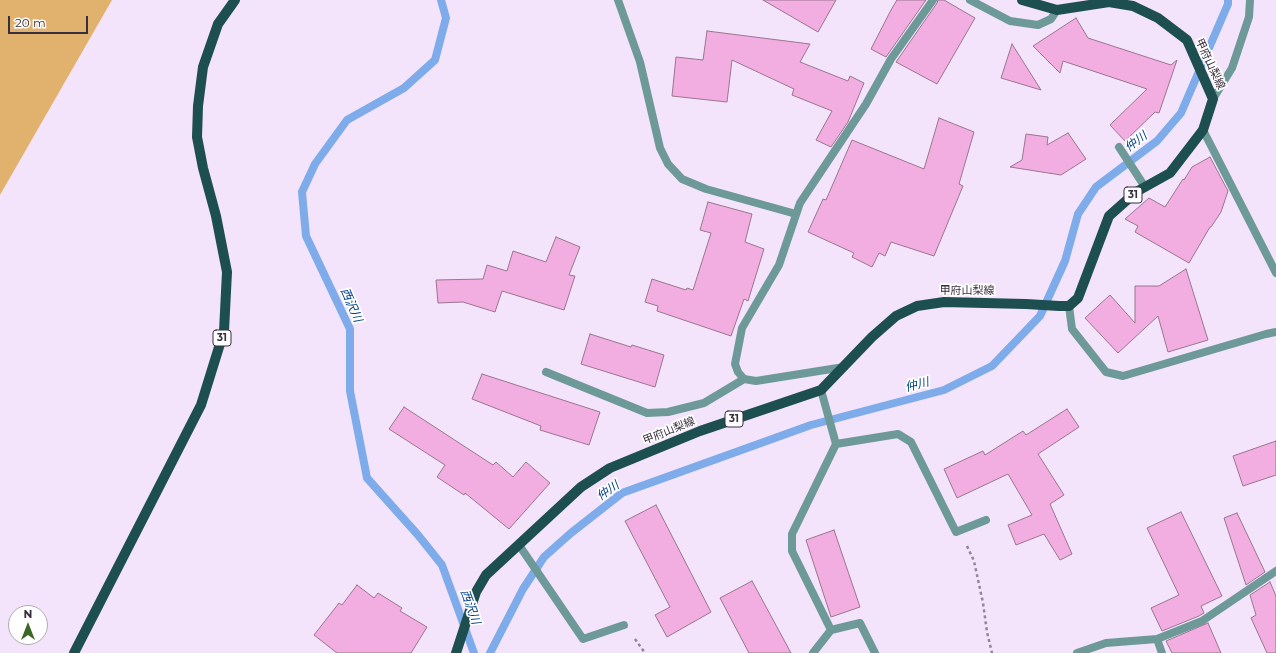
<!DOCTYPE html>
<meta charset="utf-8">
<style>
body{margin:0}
#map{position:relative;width:1276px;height:653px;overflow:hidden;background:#f4e4fb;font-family:Montserrat,sans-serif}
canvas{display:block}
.north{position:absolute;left:8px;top:605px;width:40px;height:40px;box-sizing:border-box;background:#fff;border:1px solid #b0abb1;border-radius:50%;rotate:0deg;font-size:11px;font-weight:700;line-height:16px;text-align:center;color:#392e3d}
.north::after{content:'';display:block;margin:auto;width:14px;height:18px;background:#3c6826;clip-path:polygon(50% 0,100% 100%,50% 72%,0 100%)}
.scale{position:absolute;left:8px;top:16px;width:80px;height:18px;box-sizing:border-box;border:2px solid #392e3d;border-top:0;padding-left:5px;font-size:12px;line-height:14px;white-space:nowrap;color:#392e3d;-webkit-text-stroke:3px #fff;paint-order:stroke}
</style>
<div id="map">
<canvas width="1276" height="653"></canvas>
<div class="north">N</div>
<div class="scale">20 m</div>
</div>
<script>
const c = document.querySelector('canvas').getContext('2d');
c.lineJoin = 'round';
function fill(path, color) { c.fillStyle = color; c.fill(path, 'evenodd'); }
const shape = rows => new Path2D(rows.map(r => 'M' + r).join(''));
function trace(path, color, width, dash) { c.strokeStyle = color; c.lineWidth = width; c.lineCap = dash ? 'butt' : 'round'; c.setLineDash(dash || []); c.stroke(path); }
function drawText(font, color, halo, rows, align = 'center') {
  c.font = font + ' Montserrat,"Noto Sans JP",sans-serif'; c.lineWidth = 3.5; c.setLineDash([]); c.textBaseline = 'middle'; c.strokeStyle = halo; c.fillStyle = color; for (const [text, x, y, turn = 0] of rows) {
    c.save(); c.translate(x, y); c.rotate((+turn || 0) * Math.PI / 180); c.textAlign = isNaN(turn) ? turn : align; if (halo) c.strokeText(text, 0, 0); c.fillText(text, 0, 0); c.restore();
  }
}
const forest = shape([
 [0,0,112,0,0,195]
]);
const stream = shape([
 [441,0,446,18,435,60,404,88,347,120,315,164,302,192,306,236,350,329,350,391,367,478,418,535,442,565,474,653],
 [490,653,523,589,544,557,571,533,622,493,811,425,944,390,992,366,1040,316,1065,261,1078,214,1096,187,1157,141,1181,113,1228,4,1228,0]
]);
const building = shape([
 [763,0,836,0,818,32,763,0],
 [897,0,926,0,886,57,871,49,891,10,897,0],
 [938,0,944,0,975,18,937,84,896,62,937,3,938,0],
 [1076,18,1088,38,1171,65,1177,60,1159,113,1155,112,1125,141,1110,125,1147,89,1063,61,1060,73,1033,46,1076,18],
 [707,31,810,44,800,62,848,81,850,76,864,83,848,122,831,147,816,140,832,111,792,95,794,89,732,60,727,102,672,96,676,57,703,60,707,31],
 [1012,44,1041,90,1001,78,1012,44],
 [939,118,974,132,959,184,963,186,934,256,891,242,885,256,879,253,872,267,852,257,854,253,808,232,823,199,826,200,852,140,924,169,939,118],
 [1068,133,1086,159,1061,175,1010,167,1022,160,1026,134,1048,137,1047,145,1068,133],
 [1210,157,1228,191,1221,212,1211,227,1210,227,1189,263,1135,232,1138,226,1125,219,1149,198,1165,207,1183,179,1184,180,1192,167,1210,157],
 [708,202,752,214,745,242,764,249,748,301,744,299,731,336,657,311,658,306,645,302,652,279,686,290,687,288,693,290,711,233,700,230,708,202],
 [556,237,580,247,569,275,575,276,564,310,502,291,495,312,463,302,438,303,436,280,483,279,487,265,507,271,513,251,546,262,556,237],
 [1186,269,1208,340,1168,352,1158,316,1118,353,1085,318,1110,295,1135,323,1135,286,1159,286,1186,269],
 [590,334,631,347,632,345,664,355,655,387,581,364,590,334],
 [482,374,600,412,589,445,540,430,541,426,472,399,482,374],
 [404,407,493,465,496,462,513,477,526,462,550,483,509,529,465,493,464,495,437,477,445,465,389,429,404,407],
 [1067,409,1079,427,1038,454,1064,495,1050,504,1072,554,1060,560,1044,534,1016,545,1008,525,1032,515,1008,474,957,498,944,469,983,451,985,455,1023,431,1026,435,1067,409],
 [1276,441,1276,475,1243,486,1233,456,1276,441],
 [656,505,711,612,667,637,655,615,670,607,625,521,656,505],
 [1181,512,1222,596,1201,606,1204,613,1199,616,1162,631,1151,608,1179,595,1147,528,1181,512],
 [1237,513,1265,572,1246,585,1224,518,1237,513],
 [834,530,860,607,831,617,806,540,834,530],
 [752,581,791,653,749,653,720,598,752,581],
 [1270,582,1276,596,1276,653,1267,653,1251,618,1256,615,1250,595,1270,582],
 [357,585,374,598,378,593,402,608,400,611,427,627,411,653,337,653,314,635,339,603,342,605,357,585],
 [1208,623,1221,653,1172,653,1166,641,1208,623]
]);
const path = shape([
 [967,546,974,561,983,603,987,632,992,653],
 [635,639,645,653]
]);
const service = shape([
 [618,0,640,62,660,148,668,164,682,179,706,189,796,214],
 [970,0,1010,21,1038,25,1051,19,1057,10],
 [1213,99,1232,68,1249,17,1250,0],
 [1203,130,1276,273],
 [1119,147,1145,187],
 [1069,306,1072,329,1106,372,1123,376,1266,334,1276,332],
 [844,367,756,381,744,379,738,372,735,364,742,328,779,265,800,203,866,104,891,59,933,0],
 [546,372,647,413,668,412,704,403,744,379],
 [821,390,836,444],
 [519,545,583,639,624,625],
 [831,630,792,551,792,534,836,444,898,434,911,442,956,532,986,520],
 [1157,639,1162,653],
 [813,653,831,630,860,623,875,653],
 [1077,653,1106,643,1157,639,1202,621,1276,571]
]);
const primary = shape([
 [74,653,201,405,224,331,227,272,216,216,203,168,197,137,198,106,203,67,218,24,235,0],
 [456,653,476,592,486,575,581,487,610,468,700,431,821,390,872,337,896,316,917,306,944,302,1026,304,1059,306,1069,306,1078,298,1109,216,1136,192,1170,173,1203,130,1213,99,1187,40,1158,18,1133,6,1109,2,1057,10,1022,0]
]);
const shields = [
 [1133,195,18],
 [222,338,18],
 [734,419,18]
];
const shieldNames = [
 ["31",1133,195],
 ["31",222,338],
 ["31",734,419]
];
const streetNames = [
 ["甲府山梨線",1210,64,65],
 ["甲府山梨線",967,291],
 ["甲府山梨線",669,431,-22]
];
const waterNames = [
 ["仲川",1136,142,-37],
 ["西沢川",351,305,66],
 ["仲川",917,385,-15],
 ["仲川",608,491,-35],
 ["西沢川",470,607,70]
];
fill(forest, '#e1b26d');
trace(stream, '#7eabe9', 8);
fill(building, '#f3aee1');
trace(building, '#99758f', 1);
trace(path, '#928598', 2.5, [3, 3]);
trace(service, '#6e9999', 8);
trace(primary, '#1e4f50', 10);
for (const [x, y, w] of shields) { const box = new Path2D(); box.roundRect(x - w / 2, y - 8, w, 16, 3); c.fillStyle = '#fff'; c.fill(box); trace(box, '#392e3d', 1); }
drawText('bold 10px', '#392e3d', null, shieldNames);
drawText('11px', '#392e3d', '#fff', streetNames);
drawText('italic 12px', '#024189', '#fff', waterNames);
</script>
